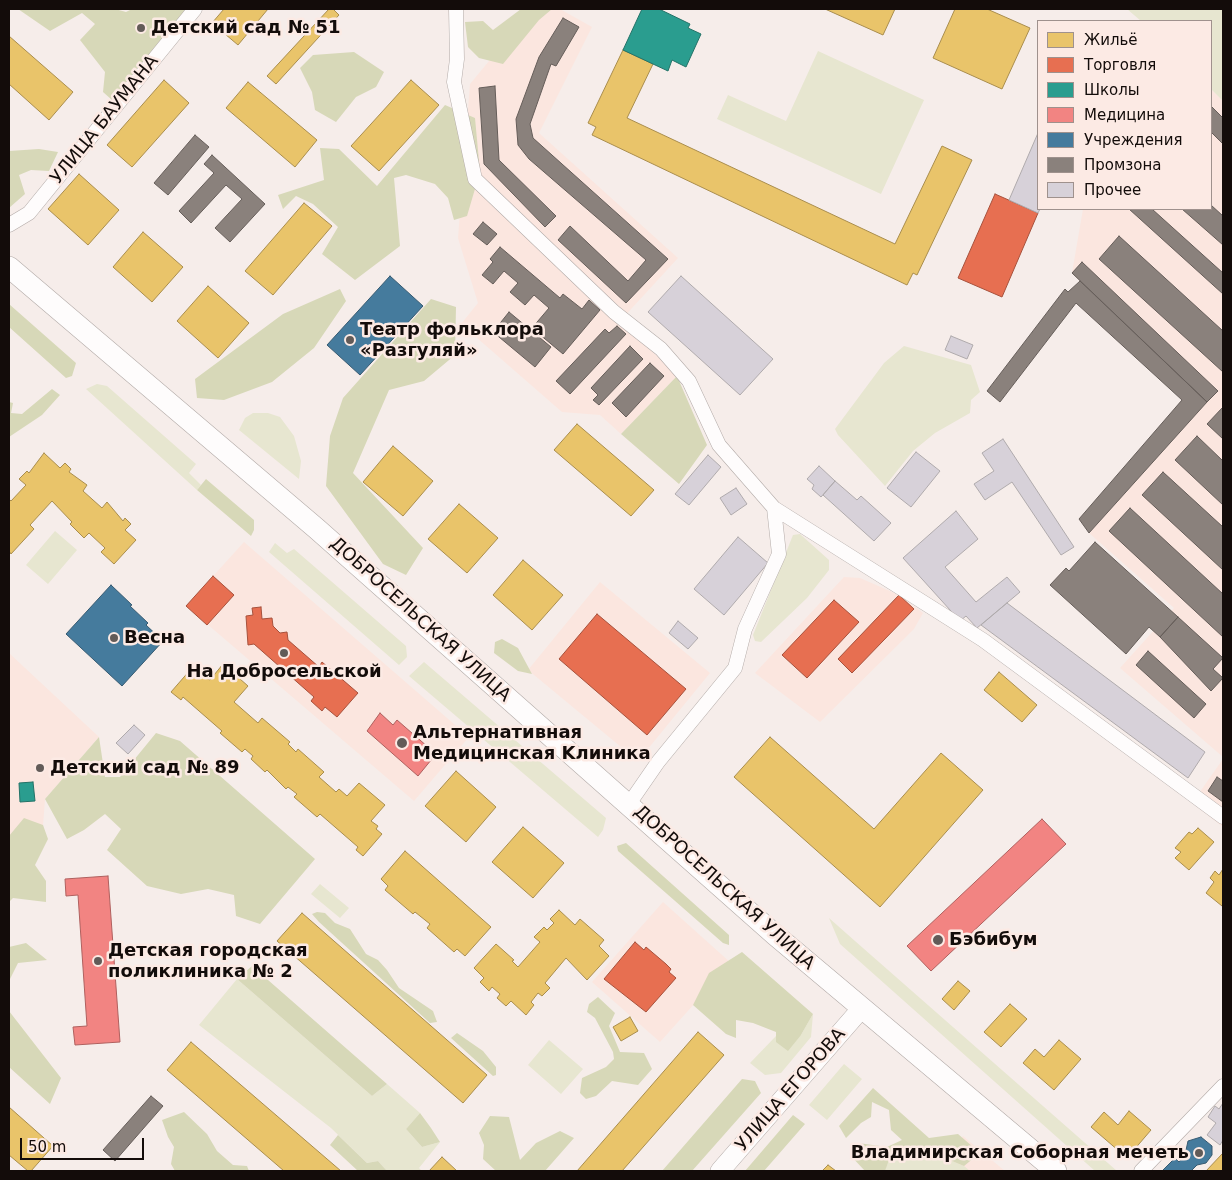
<!DOCTYPE html>
<meta charset="utf-8">
<style>
body{margin:0}
#map{position:relative;width:1232px;height:1180px;overflow:hidden;background:#f6edea;font-family:"DejaVu Sans",sans-serif}
canvas{display:block}
.frame{position:absolute;inset:0;border:10px solid #130c0a;pointer-events:none}
.legend{position:absolute;left:1037px;top:20px;width:175px;height:190px;box-sizing:border-box;background:#fceae4;border:1px solid #9f918d;margin:0;padding:6px 9px;list-style:none;font-size:15px;color:#130c0a}
.legend li{display:flex;align-items:center;gap:10px;height:25px}
.legend b{width:25px;border:1px solid #9f918d}
.scale{position:absolute;left:20px;top:1138px;width:124px;height:22px;box-sizing:border-box;border:2px solid #130c0a;border-top:0;padding-left:6px;font-size:15px;line-height:18px;white-space:nowrap;color:#130c0a;-webkit-text-stroke:4px #fceae4;paint-order:stroke}
</style>
<div id="map">
<canvas width="1232" height="1180"></canvas>
<div class="frame"></div>
<ul class="legend">
<li><b style="height:14px;background:#e9c46a"></b>Жильё</li>
<li><b style="height:14px;background:#e76f51"></b>Торговля</li>
<li><b style="height:14px;background:#2a9d8f"></b>Школы</li>
<li><b style="height:14px;background:#f28482"></b>Медицина</li>
<li><b style="height:14px;background:#457b9d"></b>Учреждения</li>
<li><b style="height:14px;background:#8a817c"></b>Промзона</li>
<li><b style="height:14px;background:#d7d1d9"></b>Прочее</li>
</ul>
<div class="scale">50 m</div>
</div>
<script>
const c = document.querySelector('canvas').getContext('2d');
c.lineJoin = 'round';
function fill(path, color) { c.fillStyle = color; c.fill(path, 'evenodd'); }
const shape = rows => new Path2D(rows.map(r => 'M' + r).join(''));
function trace(path, color, width, dash) { c.strokeStyle = color; c.lineWidth = width; c.lineCap = dash ? 'butt' : 'round'; c.setLineDash(dash || []); c.stroke(path); }
function drawText(font, color, halo, rows, align = 'center') {
  c.font = font + ' "DejaVu Sans",sans-serif'; c.lineWidth = 5; c.setLineDash([]); c.textBaseline = 'middle'; c.strokeStyle = halo; c.fillStyle = color; for (const [text, x, y, turn = 0] of rows) {
    c.save(); c.translate(x, y); c.rotate((+turn || 0) * Math.PI / 180); c.textAlign = isNaN(turn) ? turn : align; if (halo) c.strokeText(text, 0, 0); c.fillText(text, 0, 0); c.restore();
  }
}
const built = shape([
 [532,9,560,9,592,27,539,133,678,258,621,320,677,376,621,434,600,415,562,412,461,324,478,303,458,238,470,84],
 [1211,89,1223,101,1223,757,1120,668,1174,608,1089,533,1207,402,1072,273,1083,209,1211,209],
 [244,542,469,737,414,801,186,606],
 [844,577,860,578,899,595,923,613,914,629,820,722,755,673],
 [600,582,710,673,638,761,528,670],
 [9,653,99,737,45,799,43,825,9,861],
 [1223,759,1223,827,1192,803],
 [663,902,731,963,660,1042,592,982],
 [963,1136,1005,1171,934,1171]
]);
const green = shape([
 [1127,9,1223,9,1223,101,1211,89,1211,21,1141,21],
 [818,51,924,100,881,194,717,119,728,95,786,121],
 [904,346,971,365,980,392,971,400,970,413,935,433,913,451,885,486,838,435,835,429,884,363],
 [97,384,107,386,196,464,189,473,201,485,197,490,86,389],
 [253,413,268,413,280,417,294,436,301,461,299,479,239,430,245,418],
 [55,531,77,550,48,584,26,565],
 [800,534,829,560,829,570,807,598,761,642,755,641,753,635,793,535],
 [275,543,287,553,294,549,406,646,407,657,399,665,269,552],
 [424,662,606,818,603,830,598,837,409,676],
 [320,884,349,908,340,918,311,894],
 [829,918,855,941,1117,1171,1095,1171,840,944],
 [237,979,372,1096,387,1084,420,1113,406,1129,422,1147,440,1142,419,1168,422,1171,387,1171,378,1161,367,1163,331,1128,199,1025],
 [813,1014,811,1037,781,1073,765,1075,750,1063,776,1036,776,1042,801,1035],
 [549,1040,583,1069,561,1094,528,1065],
 [844,1064,862,1079,827,1120,809,1105],
 [906,1149,921,1155,928,1151,964,1166,970,1171,885,1171,888,1153]
]);
const forest = shape([
 [18,9,115,9,126,12,132,9,186,9,112,100,103,92,105,72,80,40,95,24,82,13,50,31],
 [521,9,552,9,539,20,503,64,479,58,468,47,465,22,483,21,493,30],
 [354,52,384,72,376,87,356,97,336,122,315,110,312,92,300,68,313,55],
 [445,105,475,118,480,172,467,216,454,220,448,198,435,184,406,175,394,178,400,246,355,280,322,254,338,227,313,204,296,196,283,209,278,195,324,180,320,148,339,149,377,186],
 [39,149,58,152,49,171,31,170,19,175,25,194,9,208,9,151],
 [340,289,346,301,314,348,272,382,224,400,197,398,195,379,283,314],
 [431,299,456,307,455,355,424,381,389,390,353,473,423,548,406,575,383,564,326,486,330,436,343,398],
 [9,304,76,363,72,376,66,378,9,327],
 [677,376,707,445,679,484,621,434],
 [52,389,60,395,42,415,9,437,9,402,13,403,11,413,22,414],
 [206,479,254,520,254,530,251,536,197,490],
 [502,639,518,648,532,674,518,671,494,653,495,642],
 [156,733,180,741,315,859,260,924,236,916,234,895,208,889,181,894,147,886,107,850,121,829,105,814,84,830,67,839,45,799,99,737,105,777,120,777],
 [24,818,43,825,48,839,35,865,46,881,46,902,13,898,9,902,9,836],
 [626,843,729,935,729,945,723,943,618,851,617,846],
 [317,912,325,913,335,923,350,929,366,954,378,960,387,970,399,988,433,1011,437,1022,430,1023,319,922,312,914],
 [26,943,47,960,18,963,9,981,9,947],
 [742,952,813,1014,801,1035,788,1051,776,1042,776,1032,753,1023,736,1020,736,1038,726,1034,693,1005,709,973],
 [252,966,387,1084,372,1096,237,979],
 [598,997,615,1013,609,1026,620,1052,644,1053,652,1069,638,1085,612,1081,596,1096,586,1099,580,1093,582,1078,606,1067,614,1059,613,1052,595,1018,587,1012,589,1004],
 [9,1011,61,1078,50,1104,9,1067],
 [457,1033,483,1051,496,1067,496,1075,493,1076,451,1038],
 [742,1079,755,1081,761,1093,692,1171,662,1171],
 [873,1088,929,1138,958,1134,980,1153,964,1166,928,1151,921,1155,906,1149,892,1151,885,1171,865,1171,850,1155,858,1143,887,1147,902,1140,891,1130,889,1110,872,1102,871,1117,861,1123,846,1138,839,1126],
 [184,1112,207,1134,217,1151,233,1165,247,1166,249,1171,175,1171,171,1164,174,1147,168,1137,162,1120],
 [420,1113,431,1128,440,1142,422,1147,406,1129],
 [793,1115,805,1124,764,1171,745,1171],
 [490,1116,509,1117,520,1160,536,1143,560,1131,574,1138,545,1171,496,1171,483,1159,484,1145,479,1133],
 [338,1135,367,1163,378,1161,387,1171,358,1171,330,1145]
]);
const homes = shape([
 [224,9,268,9,238,45,212,23,224,9],
 [329,9,333,9,339,15,276,84,267,76,329,9],
 [825,9,895,9,883,35,825,9],
 [955,9,987,9,1030,28,1002,89,933,58,955,9],
 [9,36,73,92,49,120,9,84,9,36],
 [623,50,653,64,627,118,895,244,942,146,972,160,917,275,913,273,907,285,592,135,596,127,588,123,623,50],
 [164,80,189,103,132,167,107,145,164,80],
 [411,80,439,105,379,171,351,146,411,80],
 [248,82,317,140,295,167,226,108,248,82],
 [79,174,119,210,88,245,48,209,79,174],
 [304,203,332,226,273,295,245,271,304,203],
 [143,232,183,267,152,302,113,267,143,232],
 [208,286,249,323,218,358,177,321,208,286],
 [577,424,654,490,631,516,554,450,577,424],
 [393,446,433,481,403,516,363,482,393,446],
 [44,453,60,468,65,463,71,469,69,472,87,485,83,491,102,508,107,502,123,521,125,518,131,524,125,530,136,540,114,564,101,552,105,548,89,533,84,538,70,524,72,522,52,501,30,525,34,529,11,554,9,551,9,499,11,501,26,485,19,479,27,471,29,473,44,453],
 [459,504,498,538,467,573,428,539,459,504],
 [523,560,563,595,532,630,493,595,523,560],
 [223,664,248,686,234,702,258,723,262,718,290,742,288,744,296,752,298,749,324,772,319,777,336,792,339,789,347,796,359,783,385,805,371,821,378,826,376,829,382,834,363,856,356,850,358,847,320,814,317,817,294,797,297,794,288,787,286,789,267,770,265,772,251,759,253,756,245,749,242,752,220,733,222,731,183,697,181,700,171,692,191,669,210,680,223,664],
 [999,672,1037,705,1022,722,984,690,999,672],
 [770,737,874,829,941,753,983,790,880,907,734,777,770,737],
 [456,771,496,807,466,842,425,806,456,771],
 [523,827,564,863,533,898,492,862,523,827],
 [1198,828,1214,842,1189,870,1175,858,1181,852,1175,848,1189,832,1192,834,1198,828],
 [405,851,491,927,465,956,457,949,454,952,427,928,430,924,415,912,413,914,385,890,388,886,381,879,405,851],
 [1223,869,1223,904,1222,906,1206,893,1214,882,1210,878,1215,871,1219,875,1223,869],
 [559,910,575,925,580,919,604,940,599,946,609,956,587,980,566,958,545,983,550,988,542,996,538,993,531,1002,534,1005,526,1015,511,1001,506,1006,497,998,500,994,492,987,489,991,480,982,484,978,474,968,496,944,514,960,512,961,518,967,540,942,534,937,544,927,547,930,554,923,550,919,559,910],
 [302,913,487,1075,463,1103,277,941,302,913],
 [958,981,970,991,954,1010,942,999,958,981],
 [1010,1004,1027,1019,1001,1047,984,1032,1010,1004],
 [630,1017,638,1031,621,1041,613,1027,630,1017],
 [698,1032,724,1055,622,1171,577,1171,698,1032],
 [1059,1040,1081,1059,1054,1090,1023,1063,1035,1049,1044,1057,1059,1040],
 [191,1042,341,1171,284,1171,167,1070,191,1042],
 [9,1107,53,1146,31,1171,28,1171,9,1155,9,1107],
 [1129,1111,1151,1130,1127,1158,1091,1127,1104,1112,1118,1125,1129,1111],
 [1223,1153,1223,1171,1206,1171,1223,1153],
 [442,1157,457,1171,429,1171,442,1157],
 [828,1165,836,1171,822,1171,828,1165]
]);
const shops = shape([
 [995,194,1038,213,1002,297,958,278,995,194],
 [213,576,234,595,207,625,186,606,213,576],
 [899,595,914,609,852,673,838,659,899,595],
 [834,600,859,622,807,678,782,655,834,600],
 [261,607,262,619,272,618,273,626,280,633,287,632,288,640,319,667,322,662,358,693,337,717,325,707,322,711,311,701,314,697,254,644,248,645,246,616,253,615,252,608,261,607],
 [597,614,686,689,647,735,559,659,597,614],
 [635,942,644,950,646,947,666,964,671,969,669,972,676,978,646,1012,604,979,635,942]
]);
const schools = shape([
 [642,9,659,9,690,24,688,28,701,34,686,67,672,60,668,71,623,50,642,9],
 [33,782,35,801,20,802,19,783,33,782]
]);
const health = shape([
 [380,713,393,725,397,720,436,754,418,776,367,731,380,713],
 [1042,819,1066,844,931,971,907,946,1042,819],
 [108,876,120,1042,75,1045,73,1027,87,1026,78,895,66,896,65,879,108,876]
]);
const public = shape([
 [390,276,423,306,360,375,327,345,390,276],
 [111,585,132,605,130,606,148,623,146,625,163,641,122,686,66,634,111,585],
 [1201,1137,1212,1146,1212,1155,1206,1163,1197,1165,1191,1171,1162,1171,1175,1158,1179,1162,1185,1155,1188,1141,1201,1137]
]);
const industry = shape([
 [563,18,579,27,556,66,551,64,530,124,533,138,668,259,626,303,558,240,570,226,628,281,646,260,529,159,518,145,516,119,539,57,563,18],
 [495,86,499,160,556,216,545,227,484,164,479,88,495,86],
 [1211,106,1223,118,1223,144,1211,132,1211,106],
 [195,135,209,147,168,195,154,183,195,135],
 [212,155,265,204,230,242,215,228,242,199,226,185,191,223,179,211,214,173,204,164,212,155],
 [1211,205,1223,216,1223,245,1182,209,1211,209,1211,205],
 [1129,209,1152,209,1223,273,1223,294,1129,209],
 [483,222,497,234,487,245,473,234,483,222],
 [1119,236,1223,331,1223,372,1099,259,1119,236],
 [500,247,560,298,563,294,582,309,589,300,600,310,563,354,532,328,549,308,534,295,525,305,510,292,518,283,504,271,493,284,482,275,493,262,490,259,500,247],
 [1082,262,1218,391,1207,402,1072,273,1082,262],
 [1080,281,1207,402,1089,533,1079,519,1182,400,1076,303,1000,402,987,391,1065,289,1068,292,1080,281],
 [509,312,551,347,535,367,493,332,509,312],
 [617,326,626,334,570,394,556,381,605,329,609,333,617,326],
 [630,346,643,359,599,405,593,400,598,395,591,388,630,346],
 [650,363,664,376,626,417,612,403,650,363],
 [1223,407,1223,439,1207,424,1223,407],
 [1197,436,1223,461,1223,505,1175,460,1197,436],
 [1163,472,1223,527,1223,570,1142,495,1163,472],
 [1130,508,1223,594,1223,637,1109,531,1130,508],
 [1095,542,1178,617,1160,637,1149,627,1126,654,1050,585,1066,568,1069,571,1095,542],
 [1178,617,1223,658,1213,669,1223,678,1211,691,1160,637,1178,617],
 [1148,651,1206,704,1194,718,1136,665,1148,651],
 [1217,777,1223,781,1223,802,1208,791,1217,777],
 [151,1096,163,1106,115,1161,103,1150,151,1096]
]);
const building = shape([
 [1038,133,1040,209,1038,213,1009,200,1038,133],
 [681,276,773,359,740,395,648,312,681,276],
 [951,336,973,345,967,359,945,350,951,336],
 [1003,439,1074,547,1061,555,1012,482,985,500,974,484,994,471,982,453,1003,439],
 [916,452,940,471,911,507,887,488,916,452],
 [708,455,721,467,689,505,675,494,708,455],
 [819,466,835,481,821,497,812,489,814,485,807,479,819,466],
 [835,481,857,500,861,496,891,523,874,541,823,495,835,481],
 [736,488,747,504,731,515,720,498,736,488],
 [956,511,978,539,945,567,976,602,1007,577,1020,592,977,628,966,616,960,621,903,558,956,511],
 [738,537,768,563,724,615,694,589,738,537],
 [1007,603,1205,752,1188,778,981,625,1007,603],
 [678,621,698,638,688,649,669,633,678,621],
 [134,725,145,735,128,754,116,743,134,725],
 [1223,1103,1223,1140,1220,1145,1207,1135,1216,1123,1208,1117,1215,1106,1219,1109,1223,1103]
]);
const minor = shape([
 [456,9,457,59,454,82,475,179,614,312,661,349,689,381,719,445,774,508,779,554,745,629,735,668,658,762,629,804],
 [9,225,29,213,195,9],
 [774,508,983,640,1223,817],
 [1141,1171,1223,1086]
]);
const secondary = shape([
 [720,1171,861,1009]
]);
const primary = shape([
 [9,267,317,529,774,934,1056,1171]
]);
const markers = [
 [141,28,5,"#625b58"],
 [350,340,5,"#625b58"],
 [114,638,5,"#625b58"],
 [284,653,5,"#625b58"],
 [402,743,6,"#625b58"],
 [40,768,5,"#625b58"],
 [938,940,6,"#625b58"],
 [98,961,5,"#625b58"],
 [1199,1153,5,"#625b58"]
];
const poiNames = [
 ["Детский сад № 51",151,28],
 ["Театр фольклора",360,330],
 ["«Разгуляй»",360,351],
 ["Весна",124,638],
 ["На Добросельской",284,672,"center"],
 ["Альтернативная",413,733],
 ["Mедицинская Kлиника",413,754],
 ["Детский сад № 89",50,768],
 ["Бэбибум",949,940],
 ["Детская городская",108,951],
 ["поликлиника № 2",108,972],
 ["Владимирская Соборная мечеть",1189,1153,"right"]
];
const streetNames = [
 ["УЛИЦА БАУМАНА",105,120,-51],
 ["ДОБРОСЕЛЬСКАЯ УЛИЦА",420,620,42],
 ["ДОБРОСЕЛЬСКАЯ УЛИЦА",724,888,42],
 ["УЛИЦА ЕГОРОВА",791,1090,-49]
];
fill(built, '#fbe6df');
fill(green, '#e7e6d0');
fill(forest, '#d7d8b8');
fill(homes, '#e9c46a');
trace(homes, '#a98d4d', 1);
fill(shops, '#e76f51');
trace(shops, '#a7513c', 1);
fill(schools, '#2a9d8f');
trace(schools, '#237267', 1);
fill(health, '#f28482');
trace(health, '#af605e', 1);
fill(public, '#457b9d');
trace(public, '#365a71', 1);
fill(industry, '#8a817c');
trace(industry, '#665e5a', 1);
fill(building, '#d7d1d9');
trace(building, '#afaaac', 1);
trace(minor, '#b2aaa7', 15);
trace(secondary, '#b2aaa7', 20);
trace(primary, '#b2aaa7', 22);
trace(minor, '#fefcfc', 14);
trace(secondary, '#fefcfc', 19);
trace(primary, '#fefcfc', 21);
for (const [x, y, r, color] of markers) { const dot = new Path2D(); dot.arc(x, y, r, 0, 2 * Math.PI); c.fillStyle = color; c.fill(dot); trace(dot, '#fceae4', 2); }
drawText('bold 18px', '#130c0a', '#fceae4', poiNames, 'left');
drawText('18px', '#130c0a', '#fceae4', streetNames);
</script>
